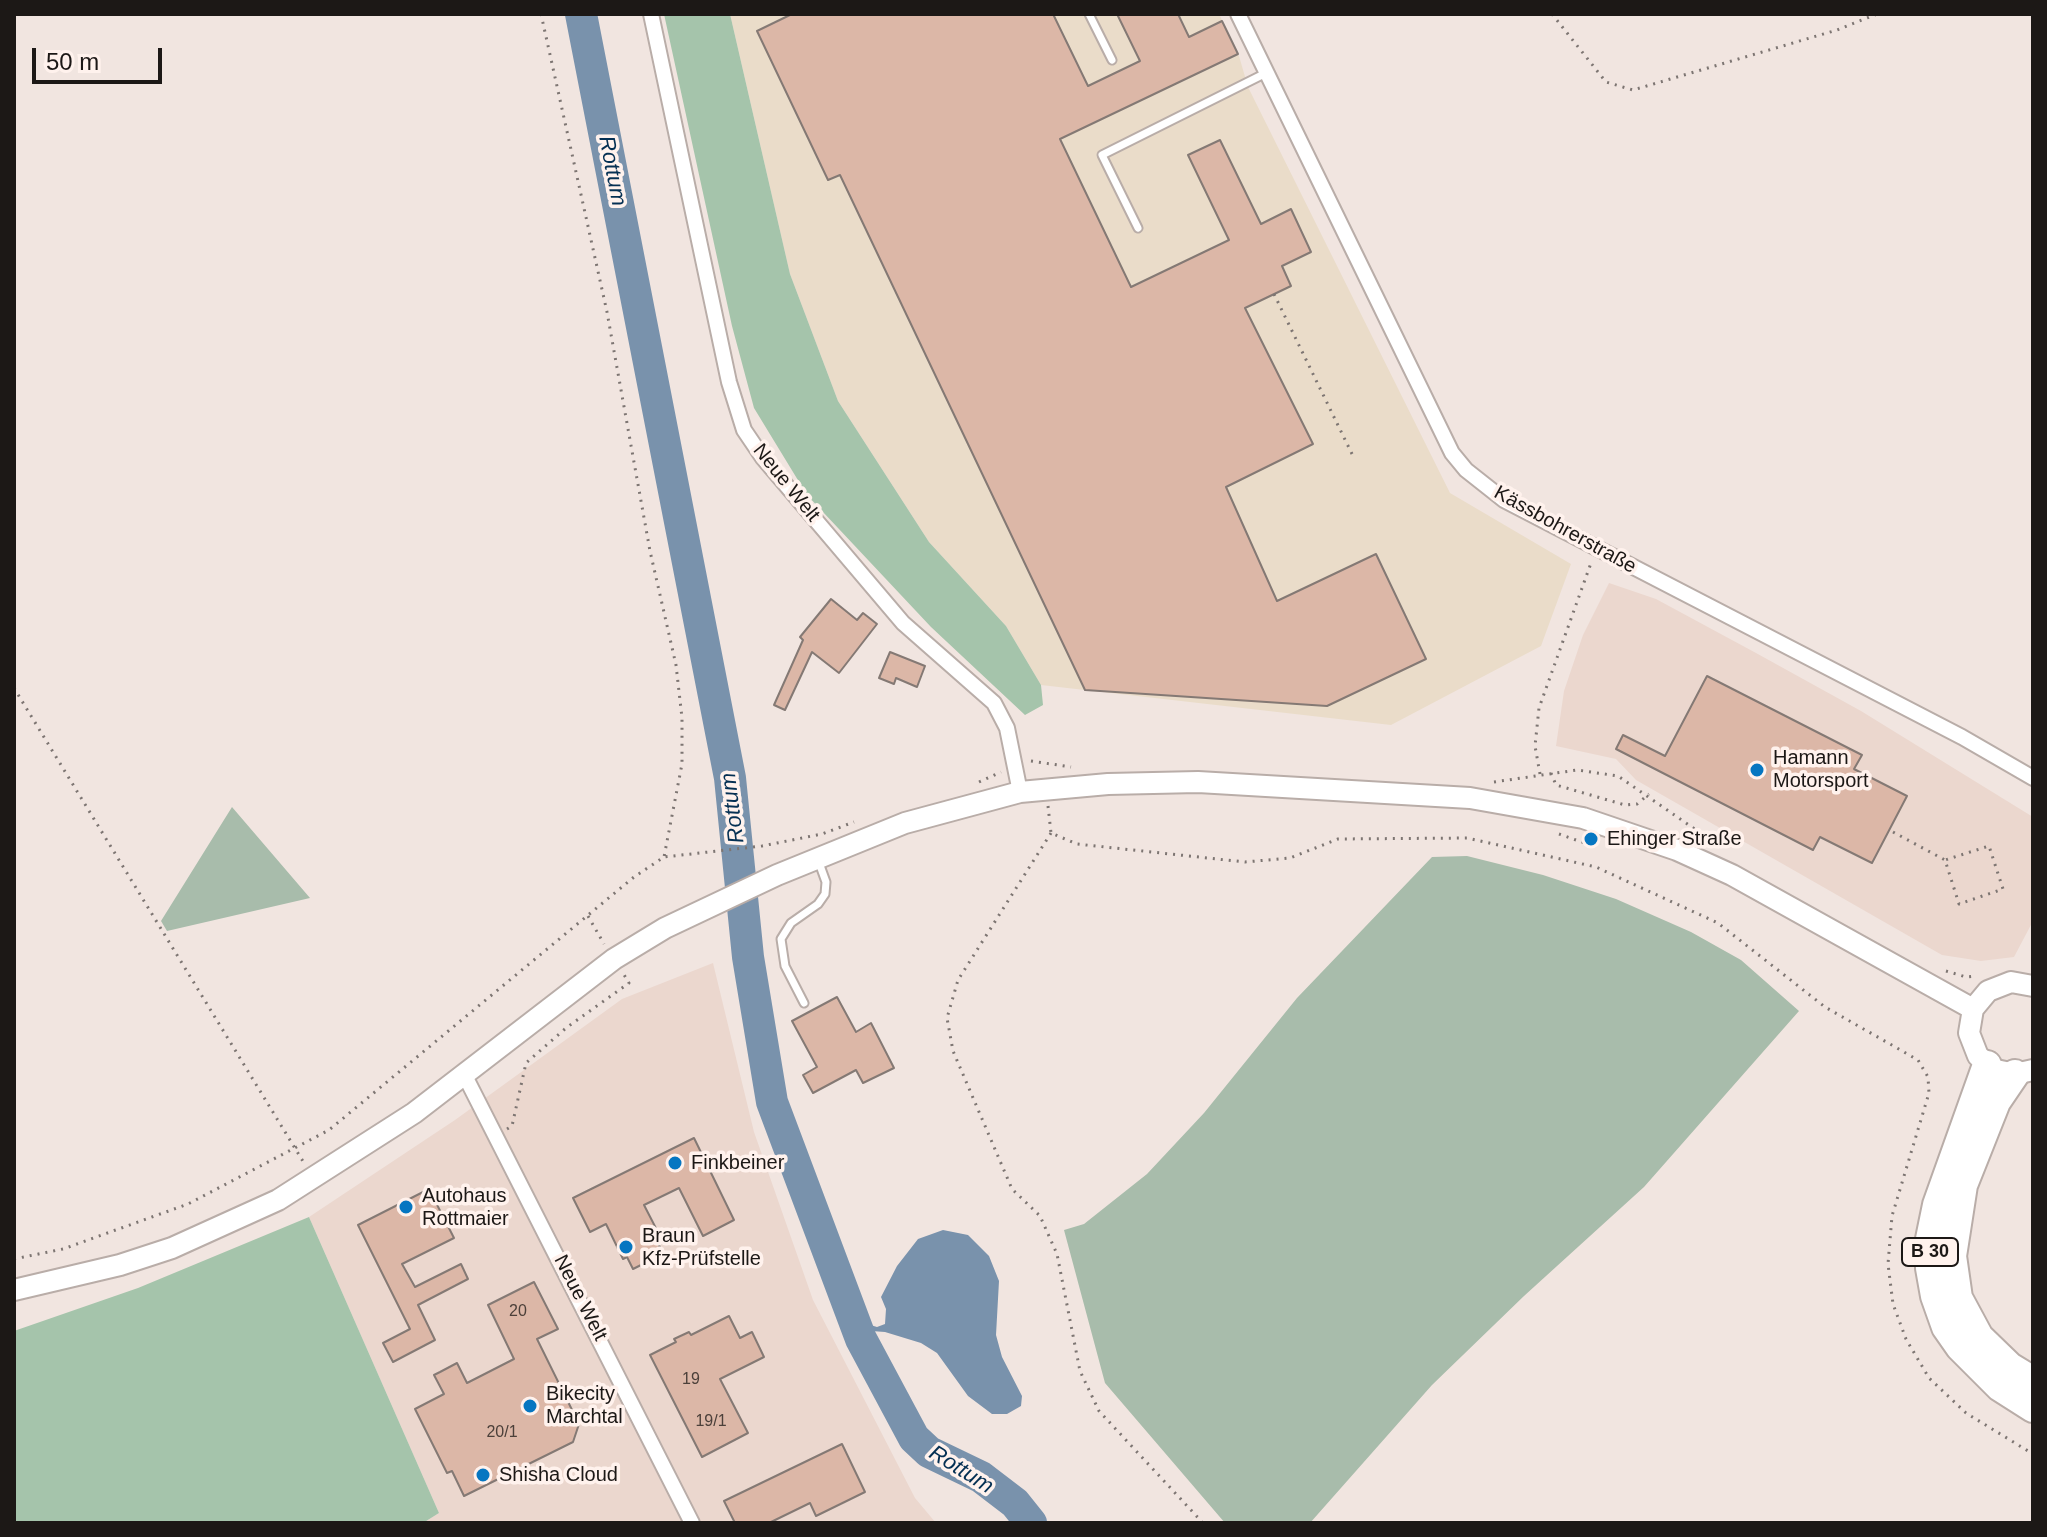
<!DOCTYPE html>
<meta charset="utf-8">
<style>
body{margin:0}
#map{position:relative;width:2047px;height:1537px;overflow:hidden;background:#f1e5e0;font-family:Helvetica,sans-serif}
canvas{display:block}
.frame{position:absolute;inset:0;border:16px solid #1c1816;pointer-events:none}
.scale{position:absolute;left:32px;top:48px;width:130px;height:36px;box-sizing:border-box;border:4px solid #1c1816;border-top:0;padding-left:10px;font-size:24px;line-height:28px;white-space:nowrap;color:#1c1816;-webkit-text-stroke:6px #fff2ed;paint-order:stroke}
</style>
<div id="map">
<canvas width="2047" height="1537"></canvas>
<div class="frame"></div>
<div class="scale">50 m</div>
</div>
<script>
const c = document.querySelector('canvas').getContext('2d');
c.lineJoin = 'round';
function fill(path, color) { c.fillStyle = color; c.fill(path, 'evenodd'); }
const shape = rows => new Path2D(rows.map(r => 'M' + r).join(''));
function trace(path, color, width, dash) { c.strokeStyle = color; c.lineWidth = width; c.lineCap = dash ? 'butt' : 'round'; c.setLineDash(dash || []); c.stroke(path); }
function drawText(font, color, halo, rows, align = 'center') {
  c.font = font + ' Helvetica,sans-serif'; c.lineWidth = 7; c.setLineDash([]); c.textBaseline = 'middle'; c.strokeStyle = halo; c.fillStyle = color; for (const [text, x, y, turn = 0] of rows) {
    c.save(); c.translate(x, y); c.rotate((+turn || 0) * Math.PI / 180); c.textAlign = isNaN(turn) ? turn : align; if (halo) c.strokeText(text, 0, 0); c.fillText(text, 0, 0); c.restore();
  }
}
const built = shape([
 [1609,583,1656,599,1756,653,1861,711,2033,817,2033,921,2014,957,1981,961,1942,955,1636,780,1616,759,1556,746,1564,691,1583,635],
 [713,963,754,1132,813,1300,915,1498,936,1523,423,1523,439,1513,309,1217,455,1120,622,999]
]);
const industrial = shape([
 [730,14,1219,14,1239,56,1248,87,1450,493,1571,564,1541,646,1391,725,1041,685,1006,626,929,542,838,401,790,274]
]);
const green = shape([
 [232,807,310,898,167,931,161,921],
 [1467,856,1543,875,1616,899,1691,932,1741,960,1799,1011,1644,1187,1524,1296,1432,1385,1310,1523,1225,1523,1105,1383,1064,1230,1084,1224,1147,1174,1204,1113,1297,998,1432,857]
]);
const forest = shape([
 [664,14,730,14,790,274,838,401,929,542,1006,626,1041,685,1043,705,1025,715,931,627,807,495,754,408,732,326],
 [309,1217,439,1513,423,1523,14,1523,14,1331,138,1288]
]);
const water = shape([
 [943,1230,968,1235,989,1256,999,1281,996,1335,1002,1357,1022,1396,1021,1406,1007,1414,992,1414,968,1396,937,1353,921,1343,885,1332,858,1330,854,1320,877,1327,885,1324,886,1309,881,1297,897,1266,918,1239]
]);
const river = shape([
 [581,14,730,778,748,957,772,1102,861,1339,914,1438,929,1452,981,1477,1015,1503,1031,1523]
]);
const building = shape([
 [792,14,1053,14,1088,86,1140,61,1117,14,1178,14,1189,37,1222,21,1238,54,1060,139,1131,287,1229,240,1188,155,1220,140,1261,224,1291,209,1311,252,1282,266,1291,286,1245,308,1313,444,1226,487,1277,601,1376,554,1426,659,1327,706,1085,690,840,175,828,180,757,31,792,14],
 [831,599,857,620,863,613,877,624,839,673,812,652,785,710,774,705,803,640,800,637,831,599],
 [890,652,925,666,917,687,896,678,894,684,879,678,890,652],
 [1707,676,1862,755,1854,769,1907,796,1872,863,1820,837,1813,850,1616,749,1623,735,1665,756,1707,676],
 [837,997,856,1032,871,1023,894,1068,863,1083,856,1070,813,1093,803,1075,817,1067,792,1021,837,997],
 [694,1138,734,1220,703,1236,679,1188,644,1205,662,1240,658,1243,663,1254,633,1269,627,1257,623,1259,606,1224,590,1232,573,1198,694,1138],
 [429,1189,454,1238,402,1264,415,1287,461,1264,468,1279,418,1305,435,1340,393,1362,383,1343,410,1329,358,1225,429,1189],
 [534,1282,558,1329,537,1339,579,1424,573,1442,464,1496,452,1471,447,1473,415,1409,444,1394,434,1375,440,1372,457,1363,467,1383,514,1359,488,1305,534,1282],
 [729,1316,740,1338,752,1332,764,1357,720,1379,748,1433,702,1457,650,1355,676,1342,674,1339,689,1332,691,1335,729,1316],
 [842,1444,865,1492,816,1516,810,1503,769,1523,735,1523,724,1501,842,1444]
]);
const path = shape([
 [541,14,607,312,650,551,676,665,682,718,682,764,664,857],
 [1552,14,1606,82,1633,90,1837,30,1877,14],
 [1274,294,1353,456],
 [14,688,304,1163],
 [1031,761,1071,767],
 [1551,773,1556,785,1625,805,1637,804,1649,794],
 [1540,774,1535,746,1539,708,1591,563],
 [979,782,1001,772],
 [1494,782,1577,770,1618,776,1725,850],
 [1048,806,1051,833,1077,844,1245,862,1290,858,1338,839,1467,838,1596,867,1718,923,1825,1007,1918,1060,1928,1077,1929,1093,1892,1216,1888,1264,1893,1304,1906,1339,1929,1378,1966,1413,2033,1454],
 [1893,832,1945,860,1959,904,2003,889,1989,846,1945,860],
 [1051,833,958,980,947,1018,953,1051,1012,1189,1040,1216,1057,1254,1080,1371,1099,1411,1203,1523],
 [1559,834,1596,847],
 [588,916,604,944],
 [1946,971,1966,977,1977,976],
 [507,1129,512,1126,526,1063,566,1028,629,983,623,973],
 [14,1259,63,1249,188,1204,329,1130,634,877,664,857,762,846,822,834,854,822]
]);
const lane = shape([
 [1089,14,1112,60],
 [1138,228,1102,155,1266,73],
 [804,1003,785,966,781,939,791,923,818,904,825,894,826,882,818,860]
]);
const street = shape([
 [651,14,729,382,744,430,763,458,903,623,994,703,1007,728,1020,792],
 [1238,14,1452,453,1466,470,1504,500,1962,737,2033,778],
 [464,1074,692,1523]
]);
const secondary = shape([
 [2033,986,2011,982,1988,991,1973,1009,1969,1033,1978,1056,1996,1070,2015,1074,2033,1070],
 [14,1290,120,1265,172,1248,278,1200,414,1113,614,959,665,928,777,875,905,823,1020,792,1108,784,1198,782,1470,798,1583,818,1677,850,1732,875,1973,1009]
]);
const highway = shape([
 [1987,1065,1937,1205,1930,1239,1930,1268,1935,1296,1946,1327,1960,1347,2000,1387,2033,1408],
 [2015,1074,1996,1102,1963,1185,1952,1256,1958,1298,1979,1337,2010,1367,2033,1381]
]);
const markers = [
 [1757,770,8,"#0676c1"],
 [1591,839,8,"#0676c1"],
 [675,1163,8,"#0676c1"],
 [406,1207,8,"#0676c1"],
 [626,1247,8,"#0676c1"],
 [530,1406,8,"#0676c1"],
 [483,1475,8,"#0676c1"]
];
const numberNames = [
 ["20",518,1312],
 ["19",691,1380],
 ["19/1",711,1422],
 ["20/1",502,1433]
];
const shields = [
 [1930,1252,56]
];
const shieldNames = [
 ["B 30",1930,1252]
];
const streetNames = [
 ["Neue Welt",786,483,51],
 ["Kässbohrerstraße",1565,530,29],
 ["Neue Welt",580,1298,63]
];
const poiNames = [
 ["Hamann",1773,758],
 ["Motorsport",1773,781],
 ["Ehinger Straße",1607,839],
 ["Finkbeiner",691,1163],
 ["Autohaus",422,1196],
 ["Rottmaier",422,1219],
 ["Braun",642,1236],
 ["Kfz-Prüfstelle",642,1259],
 ["Bikecity",546,1394],
 ["Marchtal",546,1417],
 ["Shisha Cloud",499,1475]
];
const waterNames = [
 ["Rottum",612,171,79],
 ["Rottum",733,808,-97],
 ["Rottum",961,1470,32]
];
fill(built, '#ebd7ce');
fill(industrial, '#eadcc9');
fill(green, '#a8bcab');
fill(forest, '#a5c4ab');
fill(water, '#7992ac');
trace(river, '#7992ac', 32);
fill(building, '#dcb7a7');
trace(building, '#847974', 2);
trace(lane, '#b9ada8', 11);
trace(street, '#b9ada8', 18);
trace(secondary, '#b9ada8', 24);
trace(highway, '#b9ada8', 32);
trace(path, '#7d7572', 3, [2, 6]);
trace(lane, '#fff', 7);
trace(street, '#fff', 14);
trace(secondary, '#fff', 20);
trace(highway, '#fff', 28);
for (const [x, y, r, color] of markers) { const dot = new Path2D(); dot.arc(x, y, r, 0, 2 * Math.PI); c.fillStyle = color; c.fill(dot); trace(dot, '#fff2ed', 3); }
drawText('16px', '#4c403a', null, numberNames);
for (const [x, y, w] of shields) { const box = new Path2D(); box.roundRect(x - w / 2, y - 14, w, 28, 6); c.fillStyle = '#fff2ed'; c.fill(box); trace(box, '#1c1816', 2); }
drawText('bold 18px', '#1c1816', null, shieldNames);
drawText('20px', '#1c1816', '#fff2ed', streetNames);
drawText('20px', '#1c1816', '#fff2ed', poiNames, 'left');
drawText('italic 22px', '#053053', '#fff2ed', waterNames);
</script>
